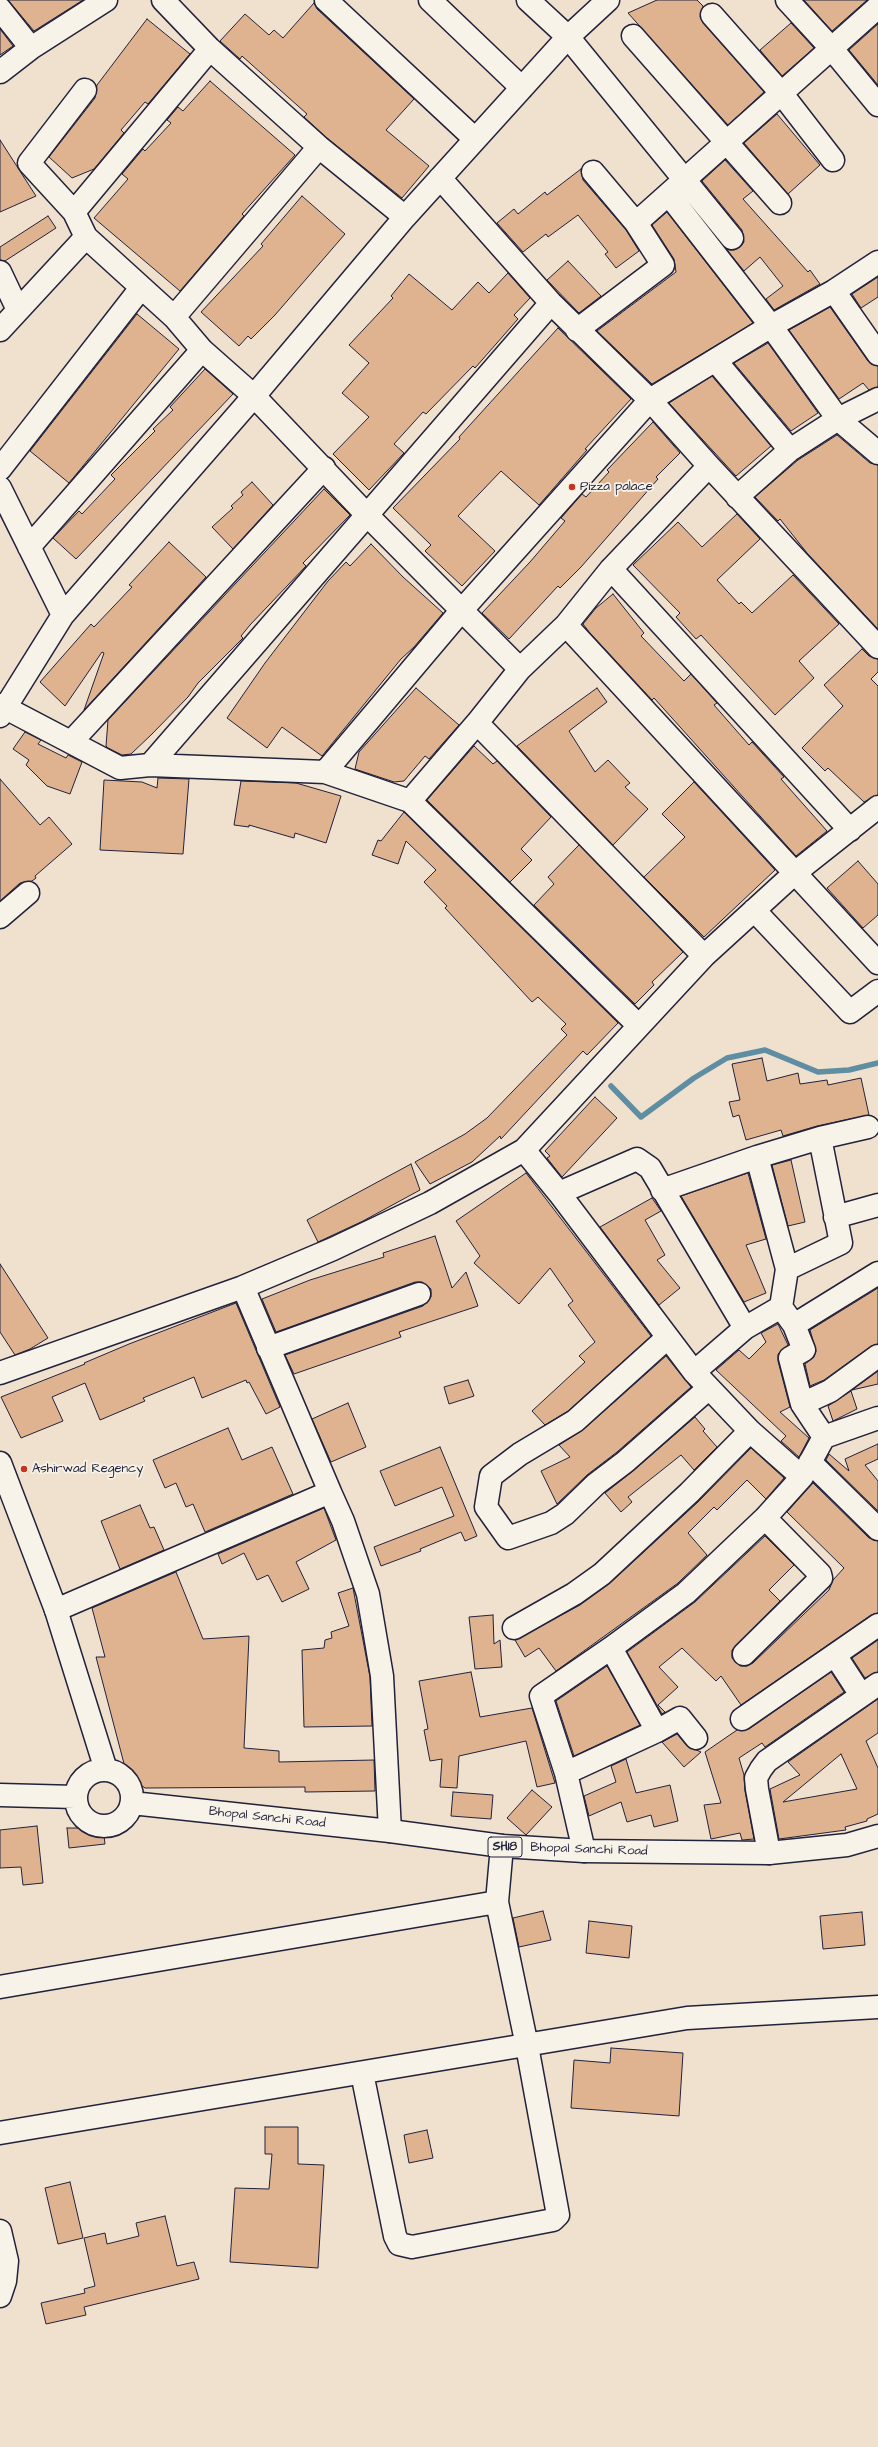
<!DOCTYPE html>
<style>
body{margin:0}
canvas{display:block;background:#f0e0ce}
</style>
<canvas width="878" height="2447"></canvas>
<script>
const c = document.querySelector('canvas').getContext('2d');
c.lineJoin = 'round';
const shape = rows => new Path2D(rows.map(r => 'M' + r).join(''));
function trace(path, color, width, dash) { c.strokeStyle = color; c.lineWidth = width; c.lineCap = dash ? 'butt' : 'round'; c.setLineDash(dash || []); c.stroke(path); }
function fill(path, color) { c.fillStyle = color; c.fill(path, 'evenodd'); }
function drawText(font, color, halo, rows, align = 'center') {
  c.font = font + ' "Architects Daughter",sans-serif'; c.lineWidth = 3.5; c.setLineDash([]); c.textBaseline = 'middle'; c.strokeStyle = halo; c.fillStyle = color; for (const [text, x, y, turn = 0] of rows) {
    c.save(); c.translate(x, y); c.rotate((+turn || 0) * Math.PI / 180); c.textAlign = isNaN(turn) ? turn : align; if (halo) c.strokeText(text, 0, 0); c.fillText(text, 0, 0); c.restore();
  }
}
const stream = shape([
 [611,1086,641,1117,694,1078,727,1058,765,1050,818,1072,849,1070,878,1063]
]);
const building = shape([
 [8,0,83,0,34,31,8,0],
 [657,0,697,0,703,6,700,17,703,23,764,92,728,125,628,13,657,0],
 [804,0,867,0,832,31,804,0],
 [314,3,317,9,414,99,386,130,429,166,402,198,327,138,304,117,307,114,242,56,240,59,220,41,245,14,269,35,274,30,283,38,314,3],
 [147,19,190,54,148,104,145,102,121,130,124,133,94,169,72,178,49,157,95,98,97,85,147,19],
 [791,23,814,48,782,76,760,50,791,23],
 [878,24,878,85,849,50,878,24],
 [0,29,13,46,0,55,0,29],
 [210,81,295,155,242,214,244,216,180,291,94,218,128,179,122,174,143,149,145,151,171,123,167,120,178,107,183,111,210,81],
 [777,114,820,165,788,194,744,143,777,114],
 [0,140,36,196,0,212,0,140],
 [725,160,753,191,743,199,808,272,810,270,820,284,774,310,766,299,783,286,760,257,744,271,727,250,734,250,740,247,744,242,742,230,702,181,725,160],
 [581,169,583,180,626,230,639,251,616,268,605,254,608,252,578,215,548,237,546,234,523,252,497,223,514,209,518,214,545,192,547,195,581,169],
 [302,196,345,234,275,315,251,339,248,336,239,346,201,312,263,246,261,244,302,196],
 [667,212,753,323,652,384,597,331,676,272,674,259,652,225,667,212],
 [48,216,56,228,5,261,0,260,0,247,48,216],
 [568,261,601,296,579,313,547,280,568,261],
 [508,273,530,298,514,315,518,319,475,368,473,366,426,414,423,412,394,444,404,453,369,490,333,454,369,417,342,393,369,363,349,345,393,298,391,296,409,274,452,310,478,282,489,293,508,273],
 [878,277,878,297,861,308,852,294,878,277],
 [830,307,868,361,878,366,878,387,869,390,863,383,839,399,789,330,830,307],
 [137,314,179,349,69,483,30,451,137,314],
 [558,328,631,399,585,449,587,450,539,505,501,471,458,516,495,551,462,586,425,551,431,545,393,508,460,439,459,437,558,328],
 [768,343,818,413,791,431,734,363,768,343],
 [205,369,233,394,76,559,53,538,79,511,82,514,115,479,111,475,155,431,153,429,173,410,170,407,205,369],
 [712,376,771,446,736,476,669,403,712,376],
 [653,422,680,453,656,477,658,479,581,567,560,588,558,586,509,639,482,613,530,562,565,521,561,518,582,494,586,497,609,472,607,470,653,422],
 [837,435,870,463,878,465,878,629,807,553,780,519,778,521,755,497,798,460,837,435],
 [252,482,273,505,233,549,212,527,233,508,231,506,243,495,241,492,252,482],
 [324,489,350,515,303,563,306,566,250,625,241,636,243,638,198,683,188,697,152,734,131,754,122,755,108,748,106,746,108,720,324,489],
 [737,514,760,539,717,580,739,604,741,602,752,613,793,575,839,624,799,661,814,678,775,715,701,635,696,639,676,617,680,613,633,565,678,522,702,547,737,514],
 [169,542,206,577,84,710,104,653,102,652,65,706,40,682,91,624,94,627,132,587,129,585,169,542],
 [371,544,403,577,443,613,414,647,401,659,322,756,282,727,267,748,227,718,265,663,328,581,346,562,350,566,371,544],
 [613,594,644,633,641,636,684,681,691,674,717,703,714,705,749,745,752,742,784,777,781,779,827,831,796,856,654,698,652,700,590,633,583,624,596,608,613,594],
 [862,649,869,656,878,659,878,672,871,679,878,686,878,795,864,802,828,768,825,771,802,748,843,706,824,685,862,649],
 [416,688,459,725,429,759,425,756,404,781,394,782,355,769,359,752,416,688],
 [597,688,607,702,569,731,595,772,608,760,630,783,625,787,648,809,613,845,517,746,597,688],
 [25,732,41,740,38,744,66,758,68,755,82,762,70,794,47,786,26,765,29,760,13,749,25,732],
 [474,746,493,764,497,761,551,817,521,849,532,860,510,882,427,800,474,746],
 [158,778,189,779,183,854,100,850,104,780,142,782,157,788,158,778],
 [0,779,40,825,49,817,72,844,35,876,36,878,32,881,20,883,0,901,0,779],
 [241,781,296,783,341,796,326,843,295,833,294,838,249,825,249,827,234,825,241,781],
 [694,782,775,870,704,937,644,877,685,837,662,814,694,782],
 [404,812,618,1023,587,1055,583,1051,501,1139,500,1136,472,1162,430,1184,415,1162,465,1134,487,1118,567,1035,561,1029,566,1024,538,997,532,1002,445,908,447,906,424,882,436,870,406,841,398,864,372,855,378,840,381,841,404,812],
 [579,845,683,952,652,982,654,985,635,1004,534,905,554,884,548,877,579,845],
 [858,861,878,884,878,915,863,928,827,888,858,861],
 [762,1058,767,1081,798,1073,800,1084,827,1080,828,1085,861,1078,869,1115,817,1126,783,1136,781,1130,746,1140,739,1115,733,1117,729,1102,740,1100,732,1064,762,1058],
 [595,1097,617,1118,562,1177,547,1158,550,1156,545,1151,595,1097],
 [791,1160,805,1222,788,1226,772,1165,791,1160],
 [411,1164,420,1190,363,1221,318,1242,307,1220,411,1164],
 [526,1173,651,1336,568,1411,545,1425,532,1411,585,1362,579,1356,595,1342,568,1305,573,1301,550,1268,519,1304,474,1263,480,1256,456,1221,526,1173],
 [748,1173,766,1239,746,1245,766,1293,744,1302,681,1196,748,1173],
 [652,1198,661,1211,645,1220,665,1255,657,1260,680,1288,659,1305,600,1227,652,1198],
 [435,1236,452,1288,466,1272,478,1306,399,1332,401,1337,294,1374,285,1355,423,1306,431,1297,431,1289,422,1282,415,1282,276,1332,262,1299,310,1280,384,1257,383,1253,435,1236],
 [0,1264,48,1338,30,1349,15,1355,0,1332,0,1264],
 [878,1288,878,1344,871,1346,824,1380,810,1386,805,1364,814,1357,816,1351,810,1330,878,1288],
 [236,1303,280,1407,266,1414,249,1382,247,1383,246,1380,202,1398,194,1377,143,1398,145,1401,100,1420,85,1383,52,1397,63,1421,21,1438,1,1397,85,1364,84,1363,129,1344,236,1303],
 [778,1324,788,1345,778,1354,778,1361,790,1407,780,1412,809,1438,799,1457,781,1441,786,1436,716,1370,739,1350,749,1359,766,1342,761,1333,778,1324],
 [666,1356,691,1387,617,1452,587,1475,557,1504,541,1471,570,1457,559,1445,583,1430,666,1356],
 [878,1371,878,1384,852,1390,878,1371],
 [468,1380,474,1396,449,1404,444,1387,468,1380],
 [851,1391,857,1409,833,1421,828,1406,851,1391],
 [348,1403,366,1447,331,1462,312,1419,348,1403],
 [695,1417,705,1429,703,1431,717,1447,694,1470,681,1455,628,1497,632,1502,621,1512,605,1493,633,1471,695,1417],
 [228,1428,242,1460,272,1447,293,1494,205,1532,193,1504,186,1507,176,1483,165,1488,153,1460,228,1428],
 [878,1444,878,1459,865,1465,878,1481,878,1511,826,1460,829,1454,849,1471,845,1459,878,1444],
 [440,1447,477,1536,465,1541,461,1532,420,1549,421,1551,381,1566,374,1547,454,1516,442,1487,395,1506,380,1471,440,1447],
 [751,1448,784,1478,766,1499,747,1480,717,1510,714,1507,688,1533,707,1555,678,1583,556,1671,539,1648,525,1657,515,1640,580,1605,609,1584,698,1502,751,1448],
 [813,1483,869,1538,878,1541,878,1613,871,1615,741,1705,721,1676,716,1681,682,1648,659,1667,678,1687,658,1705,665,1712,662,1714,627,1652,695,1602,765,1536,794,1565,769,1590,780,1601,732,1650,732,1658,740,1666,747,1666,753,1663,829,1590,833,1580,844,1568,787,1512,813,1483],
 [140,1505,150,1528,154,1527,164,1550,120,1569,101,1521,140,1505],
 [324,1508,336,1540,296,1562,309,1589,282,1602,268,1575,257,1580,244,1553,222,1564,218,1554,324,1508],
 [176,1572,203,1639,249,1636,244,1748,279,1751,279,1762,374,1760,375,1791,305,1792,305,1787,145,1788,127,1775,96,1657,105,1657,92,1608,176,1572],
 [353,1588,370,1677,372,1726,304,1727,302,1650,324,1648,325,1640,332,1638,331,1632,349,1626,338,1593,353,1588],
 [493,1615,494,1644,500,1640,502,1667,475,1669,469,1617,493,1615],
 [878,1640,878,1672,865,1678,852,1658,878,1640],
 [607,1666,640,1725,574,1756,556,1701,607,1666],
 [471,1672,480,1717,532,1708,555,1783,537,1787,526,1741,459,1756,457,1788,440,1787,442,1759,430,1761,424,1730,428,1729,419,1681,471,1672],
 [831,1672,844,1692,765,1747,762,1743,739,1758,744,1775,745,1791,754,1839,742,1840,740,1833,711,1839,704,1805,721,1803,705,1752,737,1730,749,1729,831,1672],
 [878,1699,878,1733,866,1741,878,1768,878,1814,867,1819,867,1821,845,1827,846,1830,779,1839,770,1789,800,1775,788,1762,878,1699],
 [841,1754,857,1789,783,1802,806,1783,841,1754],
 [677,1734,687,1746,701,1752,684,1767,662,1742,677,1734],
 [626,1759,636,1793,670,1785,678,1821,654,1827,651,1815,627,1822,621,1802,589,1816,584,1796,616,1782,611,1766,626,1759],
 [532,1790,552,1807,526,1835,507,1818,532,1790],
 [453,1792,493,1795,491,1819,451,1816,453,1792],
 [37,1826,43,1883,23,1885,21,1867,0,1868,0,1830,37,1826],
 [67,1828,103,1828,105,1844,69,1848,67,1828],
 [543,1911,551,1940,519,1947,513,1918,543,1911],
 [862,1912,865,1945,823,1949,820,1916,862,1912],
 [589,1921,632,1926,629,1958,586,1953,589,1921],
 [611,2048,683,2053,679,2116,571,2108,574,2060,610,2063,611,2048],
 [265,2127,298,2127,298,2164,324,2165,318,2268,230,2262,235,2188,269,2189,272,2154,265,2154,265,2127],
 [427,2130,433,2158,409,2163,404,2135,427,2130],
 [70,2182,83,2238,58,2244,45,2188,70,2182],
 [165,2216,177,2266,194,2262,199,2279,84,2307,86,2315,46,2324,41,2303,85,2293,84,2289,95,2286,84,2238,105,2233,107,2244,139,2236,136,2223,165,2216]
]);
const minor = shape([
 [163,0,210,49,319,147,405,217],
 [326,0,475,139],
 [430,0,522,88],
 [528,0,568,37,732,238],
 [787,0,832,49,878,105],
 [0,9,31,48],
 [712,15,782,94,833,160],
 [633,36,780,203],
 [0,72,31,48,106,0],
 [85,90,29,163,74,212,86,237,174,317,202,350,254,396,368,516,520,669],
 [440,178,551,303,650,400,709,466,878,647],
 [669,195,771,326,838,419,878,453],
 [74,212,210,49],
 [636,223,878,7],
 [0,272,18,310],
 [834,291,878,354],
 [174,317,319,147],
 [0,330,86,237],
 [577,330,663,265,636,223,593,172],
 [715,360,790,450],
 [0,469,141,288],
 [0,488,63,615],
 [737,497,790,450,838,419,878,399],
 [29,547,202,350],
 [611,569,850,830],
 [566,625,878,963],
 [0,705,120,768,150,765,325,772,410,801,639,1026],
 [0,716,63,615,254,396,405,217,568,37,608,0],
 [477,723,704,956],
 [72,741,324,468],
 [150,765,551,303],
 [325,772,461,611,650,400,771,326,834,291,878,262],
 [410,801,477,723,520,669,566,625,611,569,709,466],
 [754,910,850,1012,878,991],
 [0,917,28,893],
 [524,1150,559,1193,694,1372,750,1431,802,1477],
 [662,1190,757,1157,820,1138,868,1127],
 [559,1193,637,1159,650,1168,745,1328],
 [835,1217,878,1205],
 [787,1269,841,1243,820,1138],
 [781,1307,794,1325,804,1350,790,1358,802,1404,824,1437],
 [794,1325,878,1273],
 [667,1338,575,1421,520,1454,491,1476,486,1507,508,1538,551,1523,565,1514,596,1484,625,1462,709,1388],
 [268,1348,419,1294],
 [694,1372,745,1328,781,1307,787,1269,757,1157],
 [0,1373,243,1287,333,1249,430,1203,524,1150,704,956,796,872,878,807],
 [802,1404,830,1391,878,1356],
 [810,1462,878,1529],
 [330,1492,343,1521,368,1594,382,1676,390,1831],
 [56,1610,330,1492,243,1287],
 [514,1628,574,1594,602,1574,689,1493,750,1431],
 [611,1648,657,1731],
 [744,1654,821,1578,820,1574,765,1518],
 [835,1655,861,1695],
 [742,1719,878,1625],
 [566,1773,657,1731,680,1718,696,1738],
 [584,1851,566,1773,541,1696,611,1648,686,1593,765,1518,802,1477,824,1437,878,1418],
 [769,1853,757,1789,756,1778,761,1769,767,1761,878,1684],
 [0,1987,497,1902],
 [362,2073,395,2236,399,2244,412,2247,553,2220,558,2215,527,2046,497,1902,502,1846],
 [0,2133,687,2018,878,2007],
 [0,2231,7,2261,5,2281,0,2296]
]);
const major = shape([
 [0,1463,56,1610,106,1770],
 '76 1798a28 28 0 1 1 56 0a28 28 0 1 1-56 0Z',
 [0,1795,75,1797],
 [132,1803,390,1831,502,1846,584,1851,769,1853,847,1845,878,1836]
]);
const markers = [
 [572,487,4,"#c8321e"],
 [24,1469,4,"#c8321e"]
];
const shields = [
 [505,1847,34]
];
const shieldNames = [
 ["SH18",505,1847]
];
const poiNames = [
 ["Pizza palace",580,487],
 ["Ashirwad Regency",32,1469]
];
const streetNames = [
 ["Bhopal Sanchi Road",267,1818,6],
 ["Bhopal Sanchi Road",589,1850,2]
];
trace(stream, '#5f8ea2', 5.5);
fill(building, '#dfb390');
trace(building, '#22223b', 1);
trace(minor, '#22223b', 25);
trace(major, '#22223b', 25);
trace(minor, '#f7f3e8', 22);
trace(major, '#f7f3e8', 22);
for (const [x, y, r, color] of markers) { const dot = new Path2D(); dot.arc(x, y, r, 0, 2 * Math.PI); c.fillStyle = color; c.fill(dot); trace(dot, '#f7f3e8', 1.5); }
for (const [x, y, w] of shields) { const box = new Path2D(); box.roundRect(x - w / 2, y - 10, w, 20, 3); c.fillStyle = '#f7f3e8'; c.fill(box); trace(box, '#22223b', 1); }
drawText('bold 12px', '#22223b', null, shieldNames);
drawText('13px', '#22223b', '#f7f3e8', poiNames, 'left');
drawText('13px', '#22223b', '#f7f3e8', streetNames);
</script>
